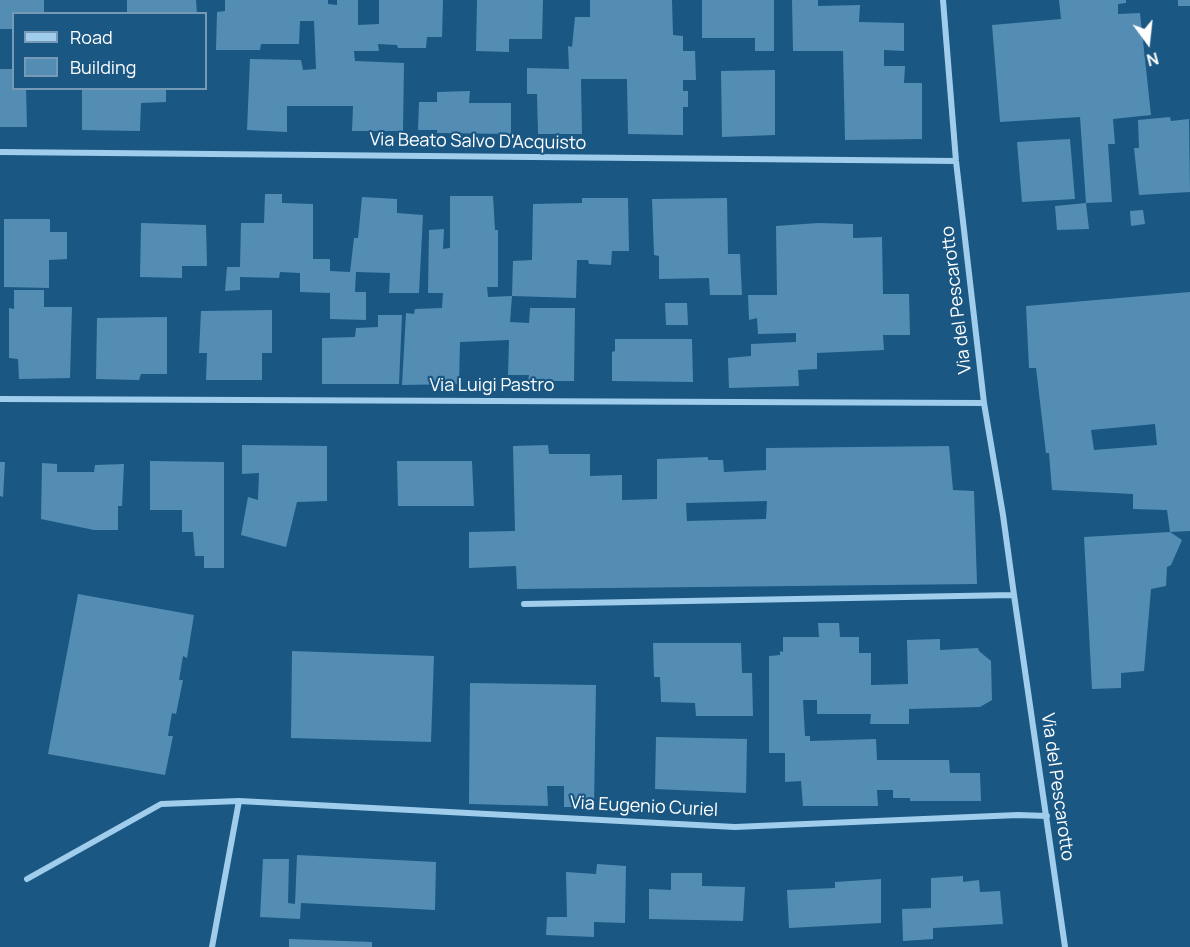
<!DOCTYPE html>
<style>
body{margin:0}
#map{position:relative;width:1190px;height:947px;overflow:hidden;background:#1a5783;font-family:Manrope,sans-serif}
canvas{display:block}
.legend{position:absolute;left:12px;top:12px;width:195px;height:78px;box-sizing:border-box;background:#1a5783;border:2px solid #769ab5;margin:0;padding:8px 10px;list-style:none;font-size:18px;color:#fff}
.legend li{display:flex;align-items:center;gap:12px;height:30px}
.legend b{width:30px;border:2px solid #769ab5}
.north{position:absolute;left:1118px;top:12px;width:60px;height:60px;-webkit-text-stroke:4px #1a5783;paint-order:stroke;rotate:165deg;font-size:16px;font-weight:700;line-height:24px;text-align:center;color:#fff}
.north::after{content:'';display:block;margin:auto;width:21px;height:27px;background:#fff;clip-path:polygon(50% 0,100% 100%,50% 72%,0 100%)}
</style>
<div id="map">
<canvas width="1190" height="947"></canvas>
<ul class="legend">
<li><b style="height:8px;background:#a0cdeb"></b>Road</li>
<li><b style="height:16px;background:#548db4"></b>Building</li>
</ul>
<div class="north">N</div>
</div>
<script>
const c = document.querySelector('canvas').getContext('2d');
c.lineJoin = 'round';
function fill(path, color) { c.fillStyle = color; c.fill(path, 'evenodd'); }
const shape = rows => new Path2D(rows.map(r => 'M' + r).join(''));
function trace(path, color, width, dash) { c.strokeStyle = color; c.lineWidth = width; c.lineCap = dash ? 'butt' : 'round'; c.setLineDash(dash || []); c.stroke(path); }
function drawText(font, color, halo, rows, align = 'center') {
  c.font = font + ' Manrope,sans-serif'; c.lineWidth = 4.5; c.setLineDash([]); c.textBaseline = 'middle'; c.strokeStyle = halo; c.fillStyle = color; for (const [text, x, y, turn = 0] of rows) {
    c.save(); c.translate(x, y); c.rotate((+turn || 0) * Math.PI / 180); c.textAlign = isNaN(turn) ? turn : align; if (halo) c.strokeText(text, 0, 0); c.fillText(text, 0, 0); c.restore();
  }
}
const building = shape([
 [0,0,44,0,44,14,14,14,14,29,0,29],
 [127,0,196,0,197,14,127,14],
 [225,0,328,0,328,4,337,5,337,0,358,0,358,25,379,24,379,0,443,0,442,37,427,37,426,48,398,48,397,45,378,44,379,51,354,51,355,61,404,63,403,131,352,131,353,106,287,106,287,132,247,130,250,59,301,60,303,70,316,69,314,21,300,21,299,44,261,44,260,50,216,50,217,12,225,11],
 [477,0,543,0,542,39,509,39,509,52,476,51],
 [590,0,672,0,673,35,683,36,683,51,695,51,696,80,683,80,683,91,688,91,688,107,683,107,683,135,628,134,627,79,581,79,582,134,538,134,537,94,527,94,527,68,569,69,568,46,572,47,575,17,590,17],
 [702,0,774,0,774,51,755,51,755,38,702,38],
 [792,0,818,0,818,6,860,5,859,22,904,23,904,51,884,50,884,66,905,66,904,83,922,83,922,139,845,140,843,51,793,51],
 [1059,0,1126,0,1126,3,1118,4,1118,14,1140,13,1151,115,1113,119,1115,144,1108,144,1112,202,1086,203,1080,117,1000,122,992,25,1061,19],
 [1178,0,1190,0,1190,6,1178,6],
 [0,69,14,69,14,88,26,88,27,127,0,127],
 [775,70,775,135,722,137,721,71],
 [82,88,166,88,166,102,141,103,140,131,82,130],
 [470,91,469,103,511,103,511,134,437,133,437,130,418,130,419,102,437,102,437,92],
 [1170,117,1171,121,1189,119,1190,192,1139,195,1134,148,1139,148,1138,120],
 [1070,139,1075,199,1022,202,1017,142],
 [265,194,282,194,282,203,313,204,313,259,330,259,330,271,350,272,354,238,358,238,362,197,397,199,397,213,423,215,419,293,389,293,390,273,356,272,355,292,366,292,366,320,330,319,330,293,300,292,300,273,280,272,279,278,240,277,240,290,225,291,227,267,240,267,241,223,264,223],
 [450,196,493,196,495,230,498,230,498,287,487,287,488,297,512,296,510,322,529,323,530,308,575,308,574,381,528,381,529,375,508,375,509,340,460,342,459,384,402,385,406,313,414,314,415,309,442,308,443,293,428,293,429,230,444,229,443,249,450,248],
 [582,198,628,198,629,251,612,251,611,265,589,264,588,260,577,260,576,298,512,296,513,261,532,260,533,204,582,203],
 [727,198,728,254,740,254,742,295,710,295,709,278,659,279,659,256,654,255,652,199],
 [1086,203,1089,229,1057,230,1055,206],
 [1143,210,1145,224,1131,226,1130,211],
 [4,219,50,219,50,232,67,232,67,259,49,260,49,288,4,287],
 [141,223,206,225,207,266,182,266,182,278,140,277],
 [818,223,853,224,853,238,882,237,883,294,909,294,910,335,883,335,884,350,817,353,817,369,798,370,799,386,729,388,728,358,751,356,751,344,796,342,796,333,758,334,757,318,749,320,748,295,777,295,776,226],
 [14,290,44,290,44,307,72,307,70,378,19,379,18,359,9,358,9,308,14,309],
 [1190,292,1190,531,1170,532,1182,540,1171,565,1167,567,1166,586,1151,589,1144,671,1121,673,1121,688,1092,689,1084,537,1170,532,1167,510,1133,509,1133,494,1052,490,1049,453,1046,453,1036,368,1029,368,1026,306],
 [1155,424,1157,445,1094,450,1091,430],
 [665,303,687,303,688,325,666,325],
 [272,310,272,353,262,353,262,380,206,380,207,353,199,353,201,311],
 [378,315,402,315,399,384,322,384,322,338,355,337,356,328,378,327],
 [167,317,167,374,141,374,139,380,96,379,97,318],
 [615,339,692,339,693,382,612,381,612,352,615,351],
 [242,445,327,446,327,501,297,502,286,547,241,535,248,497,258,500,259,473,242,474],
 [548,445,549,454,590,454,590,476,622,475,622,500,657,499,657,459,708,457,708,460,723,460,724,472,766,470,766,448,949,446,953,490,974,491,977,584,517,589,516,566,469,568,469,532,515,531,513,446],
 [767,501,766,519,687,521,686,503],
 [150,461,224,462,224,568,204,568,204,556,195,556,193,532,182,532,182,510,150,510],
 [397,461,472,461,474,506,398,506],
 [0,462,5,462,3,497,0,496],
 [42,463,57,464,57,472,94,472,95,465,124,464,122,506,118,506,118,530,94,530,41,519],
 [78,594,194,615,187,658,183,656,179,680,183,680,176,714,172,713,168,736,173,736,165,775,48,754],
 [818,623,839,623,840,637,859,637,859,653,871,653,871,685,908,684,907,640,940,639,940,650,978,648,979,651,991,661,992,700,980,707,909,709,909,724,870,724,871,714,817,714,817,700,803,700,805,736,810,736,810,741,876,739,877,760,949,760,950,773,980,773,981,801,910,801,910,798,893,798,893,790,877,790,878,806,803,806,801,781,785,782,785,753,769,753,769,656,780,655,780,651,783,652,783,637,819,637],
 [653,643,741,643,742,673,752,673,753,716,696,716,695,703,661,702,660,677,654,677],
 [292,651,434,656,431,742,291,738],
 [470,683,596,685,594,807,564,807,564,786,547,786,548,806,469,804],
 [656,737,747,739,746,793,655,789],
 [297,855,436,862,435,910,301,903,300,919,260,917,263,859,289,859,288,903,295,904],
 [597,864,626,866,625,923,594,922,594,937,546,935,547,917,567,917,566,872,596,874],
 [671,873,702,873,702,886,745,887,743,921,649,919,649,889,671,890],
 [963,876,963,882,979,880,980,892,1000,891,1003,924,933,928,933,939,903,941,902,909,931,908,931,878],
 [881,879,881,923,789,928,787,890,835,888,835,882],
 [289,939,372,942,372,947,289,947]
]);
const minor = shape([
 [943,0,956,161,984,403,1003,515,1014,595,1065,947],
 [0,152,956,161],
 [0,399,984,403],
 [524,604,1014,595],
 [27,879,161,804,239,801],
 [212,947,239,801,735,827,1018,815,1047,816]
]);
const streetNames = [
 ["Via Beato Salvo D'Acquisto",478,142,1],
 ["Via del Pescarotto",957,300,-97],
 ["Via Luigi Pastro",492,386],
 ["Via del Pescarotto",1057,787,82],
 ["Via Eugenio Curiel",644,807,3]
];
fill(building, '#548db4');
trace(minor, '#a0cdeb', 6);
drawText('18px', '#fff', '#1a5783', streetNames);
</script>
